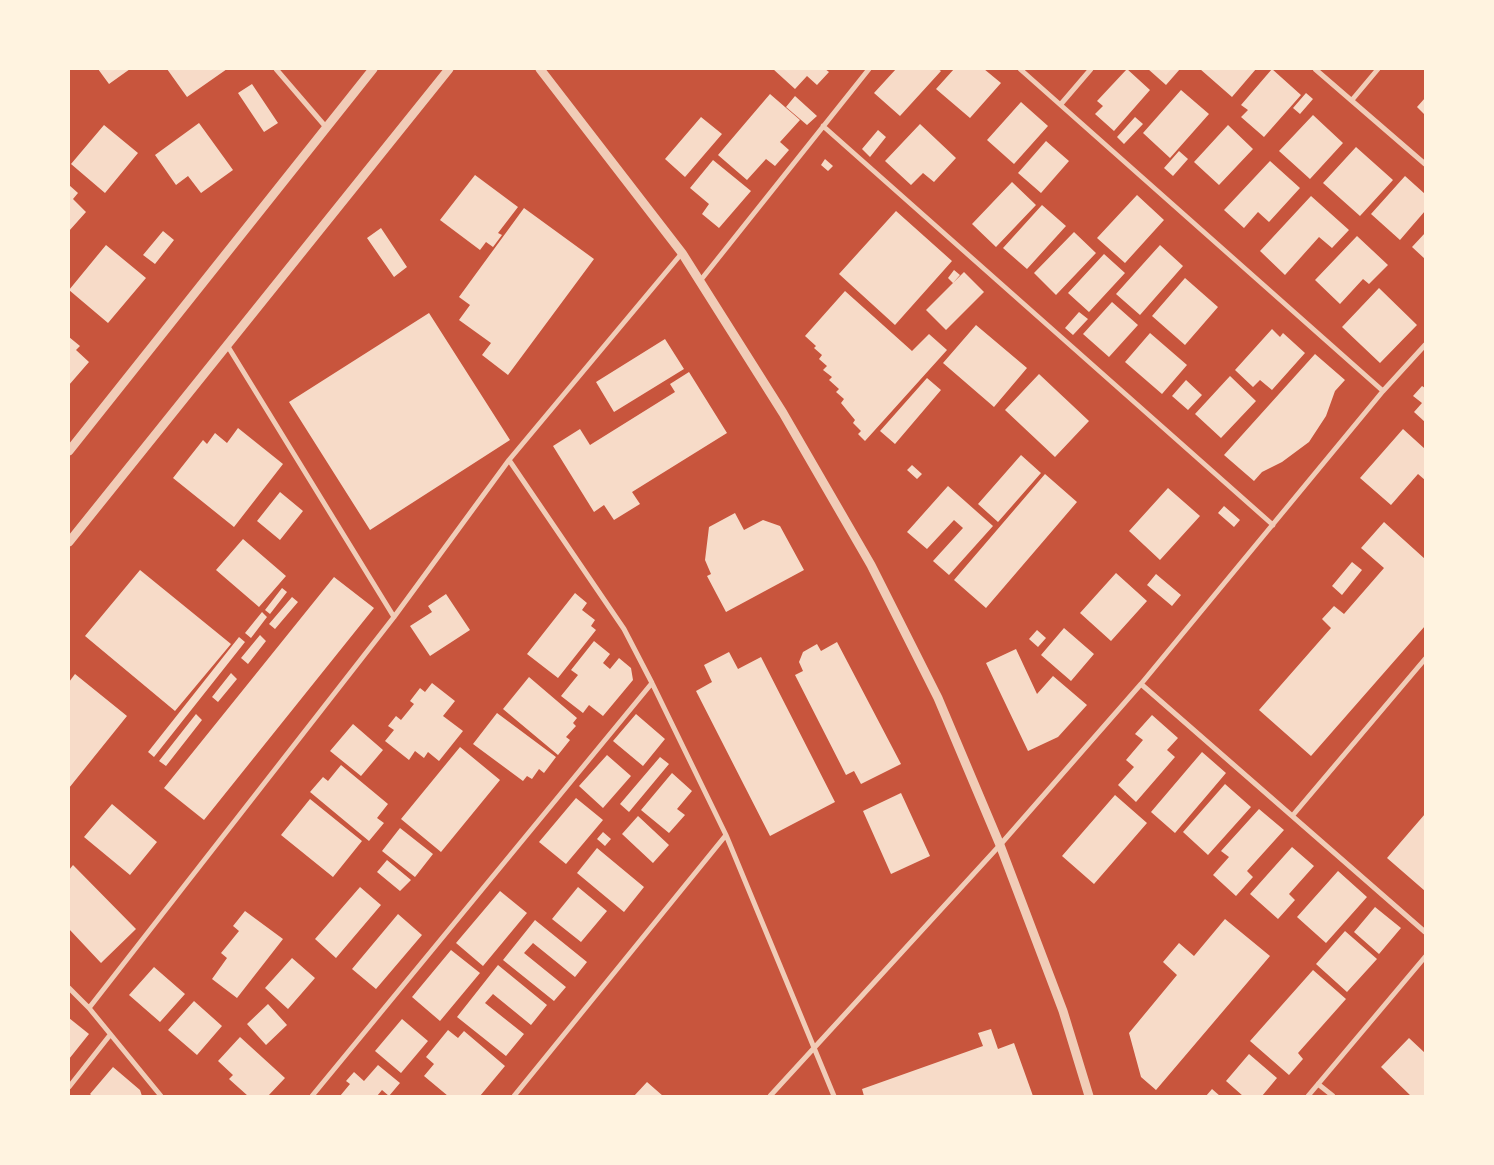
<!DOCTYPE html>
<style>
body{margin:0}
#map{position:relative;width:1494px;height:1165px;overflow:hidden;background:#c8553d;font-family:"Open Sans",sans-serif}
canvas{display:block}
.frame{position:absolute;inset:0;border:70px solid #fff3e0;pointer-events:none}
</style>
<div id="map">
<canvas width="1494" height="1165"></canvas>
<div class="frame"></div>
</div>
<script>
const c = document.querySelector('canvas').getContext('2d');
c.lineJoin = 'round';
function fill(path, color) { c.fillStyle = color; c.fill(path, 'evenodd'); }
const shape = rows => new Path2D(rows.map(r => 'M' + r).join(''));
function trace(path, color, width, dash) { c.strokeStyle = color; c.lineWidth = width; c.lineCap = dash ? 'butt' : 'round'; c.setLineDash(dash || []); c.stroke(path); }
const building = shape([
 [98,69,130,69,109,84],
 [167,69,227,69,187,97],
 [773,69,825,69,829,72,817,85,807,76,795,89],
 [896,69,938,69,941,71,900,116,874,93],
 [954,69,984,69,1001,83,970,118,936,89],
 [1127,69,1150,90,1114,131,1095,114,1103,106,1097,101],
 [1148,69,1180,69,1166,85],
 [1200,69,1256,69,1232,97],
 [1272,69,1301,95,1264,137,1241,117,1248,110,1241,105],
 [252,84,278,123,264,132,238,93],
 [1181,90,1209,114,1170,158,1143,133],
 [1306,93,1313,99,1300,114,1293,108],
 [770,94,800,120,780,142,789,150,775,166,766,159,747,180,718,155],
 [795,96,817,116,807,125,786,107],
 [1425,98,1425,115,1417,107],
 [1021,102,1048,126,1014,164,987,140],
 [1313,115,1343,143,1310,179,1279,151],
 [701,117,722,134,685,177,665,159],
 [1135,117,1143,124,1124,144,1117,137],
 [199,123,233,170,201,193,188,176,176,185,155,155],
 [920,124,956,158,934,182,923,173,911,185,885,161],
 [104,125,138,153,105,193,71,164],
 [1228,125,1253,149,1219,185,1194,162],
 [878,130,886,137,870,157,862,149],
 [1046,141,1069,161,1041,193,1018,173],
 [1356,147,1393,180,1360,216,1323,183],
 [1179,151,1188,159,1173,176,1164,168],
 [825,159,833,166,828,171,821,165],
 [713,160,751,191,719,228,702,214,709,204,690,188],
 [1270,161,1300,188,1269,222,1258,212,1244,228,1224,210],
 [475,175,518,207,498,233,502,235,493,247,486,242,480,250,440,220],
 [1405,176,1425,194,1425,211,1400,240,1371,214],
 [1012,182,1036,205,996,247,972,224],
 [69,185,78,193,73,199,86,212,69,231],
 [1137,195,1164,220,1125,263,1097,238],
 [1311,196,1349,230,1332,248,1319,237,1285,275,1260,251],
 [1042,205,1066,226,1027,269,1003,248],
 [524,208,594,259,508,375,482,355,491,343,459,320,470,305,459,297],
 [896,211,952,261,895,325,839,274],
 [381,228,407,267,394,277,367,238],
 [163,231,174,240,155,264,143,255],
 [1074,232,1096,253,1056,295,1034,273],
 [1425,233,1425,259,1412,247],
 [1357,236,1388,265,1369,284,1363,279,1340,304,1315,280],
 [106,245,146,278,108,323,69,290],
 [1160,245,1183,266,1140,315,1116,294],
 [1104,254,1125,273,1089,312,1068,293],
 [954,270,960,275,953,283,948,278],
 [964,272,984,292,946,330,926,310],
 [1185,278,1218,307,1185,345,1152,316],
 [1379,288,1417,325,1380,363,1342,327],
 [845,291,912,351,929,334,947,350,865,441,858,434,861,431,853,423,855,420,841,403,844,399,836,392,839,389,829,380,832,377,823,370,827,366,819,359,822,355,814,348,816,346,805,336],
 [1112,302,1138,325,1109,357,1083,334],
 [1079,312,1088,319,1073,335,1065,328],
 [429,313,510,440,370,530,289,402],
 [976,325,1027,368,994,407,943,363],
 [1272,329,1280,337,1283,333,1305,353,1272,390,1260,380,1253,387,1235,370],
 [1150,333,1187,365,1162,394,1125,362],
 [69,337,80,346,76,350,89,362,69,385],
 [665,339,684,369,614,412,596,382],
 [1315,354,1345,380,1335,391,1326,416,1309,442,1282,462,1262,472,1254,481,1224,455],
 [689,372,727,433,632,492,640,504,614,520,604,505,594,512,553,446,580,429,590,445,675,392,670,384],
 [1039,374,1089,421,1055,457,1005,410],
 [1230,376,1256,401,1221,438,1195,414],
 [927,378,941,390,895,444,880,431],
 [1186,380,1202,395,1188,410,1172,396],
 [1422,386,1425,388,1425,422,1414,412,1422,403,1413,396],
 [238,428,283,464,234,527,173,478,203,440,207,444,215,433,227,443],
 [1403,429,1425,449,1425,480,1418,474,1391,505,1360,478],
 [1021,455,1041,473,998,522,978,504],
 [912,465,922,474,917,479,907,470],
 [1045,474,1077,502,986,608,954,580],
 [948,486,993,526,949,575,933,561,963,528,954,520,927,549,907,532],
 [1168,488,1200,516,1160,560,1129,531],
 [280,492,303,511,280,540,257,521],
 [1224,506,1240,520,1234,527,1218,513],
 [735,513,744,530,763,520,780,526,804,570,726,612,707,576,711,574,705,560,709,527],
 [1384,522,1425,559,1425,626,1311,756,1259,710,1331,628,1322,619,1334,606,1344,614,1384,568,1361,548],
 [243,539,286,576,259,607,216,570],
 [1352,562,1362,570,1342,595,1332,586],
 [140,570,231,644,175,711,85,636],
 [1116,573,1147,601,1111,641,1080,613],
 [1156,574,1181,595,1172,606,1147,585],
 [334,577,374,608,204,820,164,788],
 [282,588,287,592,270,614,265,610],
 [575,593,587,603,582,610,595,620,591,626,596,630,558,678,527,654],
 [446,594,470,630,430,656,410,626,432,612,428,606],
 [292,597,298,602,275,629,269,624],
 [262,612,267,617,251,638,245,633],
 [1064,628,1094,654,1071,681,1041,655],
 [1037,630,1046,638,1038,647,1029,639],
 [260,635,266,641,248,664,241,658],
 [239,637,245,642,154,757,148,752],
 [594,641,610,654,603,663,610,669,619,658,631,668,633,680,603,716,589,705,583,713,561,696,578,675,571,670],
 [837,642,901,764,861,784,854,771,846,775,795,675,803,671,799,662,803,652,817,644,821,651],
 [1016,649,1037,694,1053,676,1087,705,1058,737,1028,751,986,663],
 [729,652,738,669,761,657,835,802,770,836,696,691,712,682,704,665],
 [231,673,237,679,218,702,212,697],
 [75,674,127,716,69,788,69,682],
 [529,677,577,718,573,723,576,726,566,737,570,740,558,755,503,709],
 [432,683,455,701,443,716,463,731,439,761,428,752,424,758,415,751,409,760,385,741,394,730,388,726,396,716,401,720,414,704,410,701,420,688,425,692],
 [497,713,556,757,544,773,539,769,532,779,527,776,523,781,473,744],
 [196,714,202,720,166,766,159,761],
 [636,714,665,739,643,766,613,741],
 [1152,715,1178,738,1167,750,1175,757,1136,802,1118,785,1134,767,1126,760,1143,740,1135,734],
 [353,724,383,750,361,776,330,751],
 [460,747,500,780,441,852,401,819],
 [1202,752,1226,773,1175,833,1151,812],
 [607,755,631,776,603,808,579,786],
 [660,757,669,764,629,812,620,804],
 [341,765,388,804,377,818,384,823,369,841,310,792,323,777,328,781],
 [672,773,692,791,677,809,685,815,669,833,641,810],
 [1225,784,1251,807,1208,855,1183,832],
 [901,793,930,856,891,874,863,811],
 [1115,795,1147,823,1094,884,1062,856],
 [576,798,603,820,566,864,539,842],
 [310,799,362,841,333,877,281,835],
 [112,804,157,842,130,875,84,837],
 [1259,809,1284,830,1247,871,1253,877,1236,896,1213,875,1229,857,1221,851],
 [1425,814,1425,891,1387,858],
 [638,816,669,845,653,863,622,834],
 [400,828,433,854,415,877,382,851],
 [603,832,611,839,605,846,597,839],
 [1292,847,1314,866,1289,894,1295,900,1278,919,1250,894],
 [597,848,644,887,624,912,577,873],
 [387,860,411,880,400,891,377,872],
 [73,865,136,929,101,963,69,929,69,870],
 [1338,871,1367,897,1326,943,1297,917],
 [360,887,381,905,336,958,315,939],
 [578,887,607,911,581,942,552,919],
 [500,891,527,913,483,966,456,943],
 [1375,907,1401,928,1379,954,1354,932],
 [245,911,283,939,237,998,212,979,227,958,221,953,239,931,233,926],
 [398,914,422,935,376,989,352,969],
 [1225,919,1270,956,1156,1090,1141,1077,1129,1033,1177,975,1163,962,1179,943,1194,956],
 [535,920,587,962,575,977,533,943,524,953,566,987,554,1001,503,960],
 [1345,931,1377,959,1347,992,1316,964],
 [451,950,480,973,440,1021,412,997],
 [292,958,315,978,288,1009,265,988],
 [498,965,547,1005,531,1025,493,994,485,1003,524,1034,506,1056,457,1017],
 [154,967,185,994,160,1022,129,995],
 [1313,970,1346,999,1298,1053,1303,1059,1289,1075,1250,1041],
 [194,1001,222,1026,197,1055,168,1030],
 [268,1004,287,1025,266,1045,247,1024],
 [69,1018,89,1034,69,1059],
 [402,1019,428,1041,401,1073,375,1051],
 [991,1029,998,1049,1014,1043,1033,1096,864,1096,862,1089,983,1046,978,1033],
 [448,1030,458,1038,464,1031,505,1066,480,1096,448,1096,424,1076,434,1064,426,1057],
 [240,1037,285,1078,268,1096,248,1096,229,1079,233,1075,218,1061],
 [1409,1038,1425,1053,1425,1096,1411,1096,1381,1067],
 [1249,1054,1277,1078,1262,1096,1243,1096,1226,1081],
 [378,1065,400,1083,389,1096,382,1090,377,1096,340,1096,350,1084,346,1081,354,1072,364,1081],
 [113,1067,140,1090,142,1096,92,1096,90,1094],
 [647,1082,663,1096,634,1096],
 [1212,1089,1220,1096,1206,1096]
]);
const minor = shape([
 [276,69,325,126],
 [1020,69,1383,391],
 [1315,69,1425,164],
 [1352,100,1378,69],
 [1061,104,1091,69],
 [823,126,1273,525],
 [700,281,869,69],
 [227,345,394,617],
 [509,460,624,629,652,683,726,835,834,1096],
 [1141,684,1425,932],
 [1293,815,1425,659],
 [69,988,89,1008,161,1096],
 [89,1008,394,617,509,460,682,253],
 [1318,1084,1333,1096],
 [69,1087,110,1035],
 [312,1096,652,683],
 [514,1096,726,835],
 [770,1096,1000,845,1141,684,1383,391,1425,345],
 [1308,1096,1425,957]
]);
const tertiary = shape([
 [540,69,682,253,783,413,871,565,938,698,1000,845,1063,1011,1089,1096],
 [69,451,373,69],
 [69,542,449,69]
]);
fill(building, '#f7dbc8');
trace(minor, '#f1ccb7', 5);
trace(tertiary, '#f1ccb7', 9);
</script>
